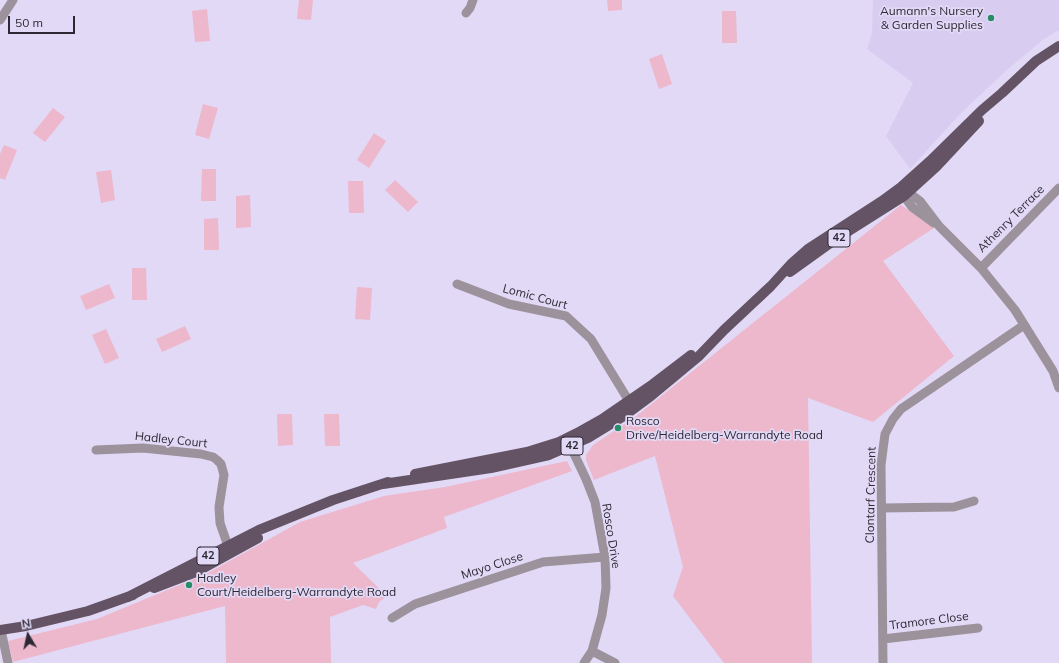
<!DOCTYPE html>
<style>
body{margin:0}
#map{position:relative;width:1059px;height:663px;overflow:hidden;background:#e2d9f7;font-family:Mulish,sans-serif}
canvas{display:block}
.north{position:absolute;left:8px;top:615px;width:40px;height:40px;-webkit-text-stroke:3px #e2d9f7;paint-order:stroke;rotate:351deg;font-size:11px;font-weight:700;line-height:16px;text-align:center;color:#2d2934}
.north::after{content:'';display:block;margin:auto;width:14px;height:18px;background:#2d2934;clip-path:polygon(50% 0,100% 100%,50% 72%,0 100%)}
.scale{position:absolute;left:8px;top:16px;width:67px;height:18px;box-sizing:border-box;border:2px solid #2d2934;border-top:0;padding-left:5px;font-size:12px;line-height:14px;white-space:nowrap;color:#2d2934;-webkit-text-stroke:3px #e2d9f7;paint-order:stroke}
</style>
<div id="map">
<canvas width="1059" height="663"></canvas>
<div class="north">N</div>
<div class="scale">50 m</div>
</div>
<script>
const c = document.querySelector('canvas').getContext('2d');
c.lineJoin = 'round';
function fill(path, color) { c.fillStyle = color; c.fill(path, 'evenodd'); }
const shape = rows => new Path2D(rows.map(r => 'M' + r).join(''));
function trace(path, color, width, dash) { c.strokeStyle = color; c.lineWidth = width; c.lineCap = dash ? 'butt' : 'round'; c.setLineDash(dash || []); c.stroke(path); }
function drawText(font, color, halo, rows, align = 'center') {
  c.font = font + ' Mulish,sans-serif'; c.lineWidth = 3.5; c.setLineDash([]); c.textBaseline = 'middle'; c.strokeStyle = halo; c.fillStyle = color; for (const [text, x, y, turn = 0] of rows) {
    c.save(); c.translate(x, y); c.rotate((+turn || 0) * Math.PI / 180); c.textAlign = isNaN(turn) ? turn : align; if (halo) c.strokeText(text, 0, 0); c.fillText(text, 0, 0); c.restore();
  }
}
const built = shape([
 [873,0,1059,0,1059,30,1044,39,1007,70,960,114,910,169,886,136,913,83,867,49,872,33]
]);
const green = shape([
 [299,0,313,0,311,20,297,19],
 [607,0,622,0,622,10,608,11],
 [207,9,210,41,195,42,192,11],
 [722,11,736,11,737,43,722,43],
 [662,54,672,84,659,89,649,59],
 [203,104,218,108,209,139,195,135],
 [53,108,65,117,45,142,33,133],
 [374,133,386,141,369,168,357,160],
 [4,145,17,150,5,180,0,178,0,154],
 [202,169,216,169,216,201,201,201],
 [111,170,115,200,101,203,96,172],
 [395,180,418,202,408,212,385,190],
 [348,181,363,181,364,213,349,213],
 [250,195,251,227,236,228,236,196],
 [901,205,934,228,883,261,954,356,873,422,808,398,812,663,724,663,673,596,683,567,655,456,594,480,586,460,586,455,593,445,635,417],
 [218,218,219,250,204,250,204,219],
 [132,268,146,268,147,300,132,300],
 [109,284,115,298,86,310,80,296],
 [357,287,372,288,370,320,355,319],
 [185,326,191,339,162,352,156,339],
 [106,329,119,358,105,364,92,335],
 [277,414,292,414,293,445,278,446],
 [324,414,339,414,340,446,325,446],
 [567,461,572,471,444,517,447,528,353,563,387,596,379,602,376,609,363,605,330,617,331,663,226,663,225,606,13,662,8,641,97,619,206,574,300,522,384,496,445,487]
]);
const street = shape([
 [466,13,470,8,473,0],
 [0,20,13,0],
 [903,188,920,201,939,226,981,268,1015,310,1053,371,1059,388],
 [902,190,904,196,912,207,934,223],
 [981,268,1059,188],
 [457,284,509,304,566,316,591,339,632,406],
 [567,439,586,479,595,502,605,557,606,588,602,615,592,651,584,663],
 [96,450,143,448,201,454,213,457,217,460,221,464,224,475,219,507,220,523,230,552],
 [882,508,954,507,974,501],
 [392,618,415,604,543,562,605,557],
 [1,630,8,663],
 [883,639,978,628],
 [592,651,615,663],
 [883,663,881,465,885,434,893,419,901,409,1024,325]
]);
const primary = shape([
 [790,272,836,239,904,196,936,167,979,121],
 [415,474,527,452,559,442,577,433,602,419,653,384,691,355],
 [383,484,491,468,549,455,588,438,624,416,651,396,698,357,724,330,771,286,791,264,808,249,882,201,901,187,930,161,982,110,1002,93,1036,61,1059,46],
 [154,588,196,572,258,538],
 [128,597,259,530,333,500,388,482],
 [0,630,26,626,88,611,133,595]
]);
const markers = [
 [991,18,4,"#2a8d67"],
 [618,428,4,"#2a8d67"],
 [189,585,4,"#2a8d67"]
];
const shields = [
 [839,238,22],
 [572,446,22],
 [208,556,22]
];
const shieldNames = [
 ["42",839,238],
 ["42",572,446],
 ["42",208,556]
];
const poiNames = [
 ["Aumann's Nursery",983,11,"right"],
 ["& Garden Supplies",983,25,"right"],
 ["Rosco",626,421],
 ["Drive/Heidelberg-Warrandyte Road",626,435],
 ["Hadley",197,578],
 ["Court/Heidelberg-Warrandyte Road",197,592]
];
const streetNames = [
 ["Athenry Terrace",1011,219,-45],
 ["Lomic Court",535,297,15],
 ["Hadley Court",171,440,6],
 ["Clontarf Crescent",871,495,-89],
 ["Rosco Drive",611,536,81],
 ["Mayo Close",492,566,-18],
 ["Tramore Close",929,621,-7]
];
fill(built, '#d8cdf1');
fill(green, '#edb7cc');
trace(street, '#9c929c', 9);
trace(primary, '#645364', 10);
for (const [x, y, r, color] of markers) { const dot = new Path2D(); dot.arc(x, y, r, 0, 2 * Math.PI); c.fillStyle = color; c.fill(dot); trace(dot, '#e2d9f7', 1.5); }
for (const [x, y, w] of shields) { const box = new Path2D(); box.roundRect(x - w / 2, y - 9, w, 18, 3); c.fillStyle = '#e2d9f7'; c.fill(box); trace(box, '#2d2934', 1); }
drawText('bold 11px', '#2d2934', null, shieldNames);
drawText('12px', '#2d2934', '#e2d9f7', poiNames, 'left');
drawText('12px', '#2d2934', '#e2d9f7', streetNames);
</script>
